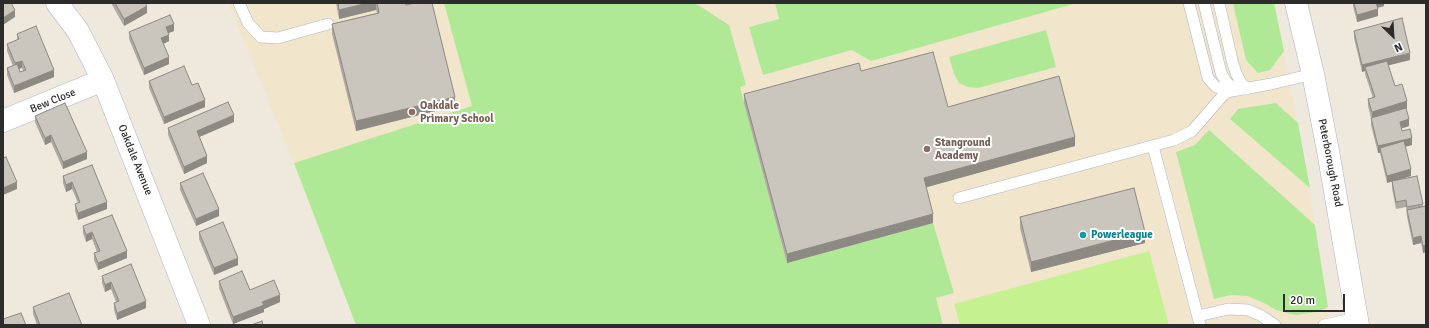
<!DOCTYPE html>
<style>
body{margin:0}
#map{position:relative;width:1429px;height:328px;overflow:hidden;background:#efe8dd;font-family:Signika,sans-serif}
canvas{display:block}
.frame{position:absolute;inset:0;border:4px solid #2c2c2c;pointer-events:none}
.north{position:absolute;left:1373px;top:16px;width:40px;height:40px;-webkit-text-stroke:3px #fff;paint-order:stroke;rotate:155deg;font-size:11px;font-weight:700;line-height:16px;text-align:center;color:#2c2c2c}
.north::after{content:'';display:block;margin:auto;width:14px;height:18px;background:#2c2c2c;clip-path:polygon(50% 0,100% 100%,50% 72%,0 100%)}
.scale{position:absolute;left:1283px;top:294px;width:62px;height:18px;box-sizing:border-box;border:2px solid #2c2c2c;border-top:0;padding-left:5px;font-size:12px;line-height:14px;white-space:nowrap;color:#2c2c2c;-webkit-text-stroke:3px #fff;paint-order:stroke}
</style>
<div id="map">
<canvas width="1429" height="328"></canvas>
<div class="frame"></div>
<div class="north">N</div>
<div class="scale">20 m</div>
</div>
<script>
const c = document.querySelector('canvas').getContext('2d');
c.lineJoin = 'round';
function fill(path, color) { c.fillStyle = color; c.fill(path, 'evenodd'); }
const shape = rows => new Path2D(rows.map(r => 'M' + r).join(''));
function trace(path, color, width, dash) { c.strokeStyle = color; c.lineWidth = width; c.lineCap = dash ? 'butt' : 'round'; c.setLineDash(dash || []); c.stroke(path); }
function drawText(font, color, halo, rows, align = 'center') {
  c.font = font + ' Signika,sans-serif'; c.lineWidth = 4; c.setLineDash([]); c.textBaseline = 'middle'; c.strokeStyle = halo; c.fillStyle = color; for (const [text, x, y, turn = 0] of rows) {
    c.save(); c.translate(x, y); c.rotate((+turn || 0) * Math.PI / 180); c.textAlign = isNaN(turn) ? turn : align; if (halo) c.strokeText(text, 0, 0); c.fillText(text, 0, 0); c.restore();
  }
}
const education = shape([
 [228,3,1274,3,1307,175,1330,325,356,325,294,163]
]);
const green = shape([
 [444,3,695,3,729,25,746,85,740,87,787,263,933,223,954,293,936,298,943,325,356,325,294,163,472,106],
 [775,3,1077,3,871,61,852,50,763,75,749,27,779,19],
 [1233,3,1274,3,1284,51,1270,70,1258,73,1246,60],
 [1046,30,1056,67,978,88,968,87,959,83,954,74,949,57],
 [1276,103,1298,123,1310,188,1230,119,1238,109],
 [1209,130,1315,225,1328,307,1317,312,1295,315,1276,310,1264,303,1247,296,1231,295,1214,299,1176,152,1195,145]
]);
const pitch = shape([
 [1149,251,1169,325,960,325,954,304]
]);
const lane = shape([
 [239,3,248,23,261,37,278,38,328,24],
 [1189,3,1208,78,1215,86,1226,92,1271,84,1313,74],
 [1204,3,1221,73,1226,82,1236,90],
 [1219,3,1232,60,1236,73,1241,83,1247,89],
 [1153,146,1200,325],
 [959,198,1174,140,1192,131,1226,92],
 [1198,316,1228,309,1248,310,1260,315,1275,325],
 [1324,325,1357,318]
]);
const street = shape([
 [57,3,78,31,103,80,199,325],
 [3,121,103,80]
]);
const secondary = shape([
 [1296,3,1313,74,1328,151,1358,325]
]);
const wall = shape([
 [111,3,145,3,147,13,124,26],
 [336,3,412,3,406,4,455,106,356,131,332,34,332,24,377,13,376,10,339,19],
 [1353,3,1384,3,1384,6,1377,8,1378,16,1357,22,1353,6],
 [174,31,168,33,169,41,163,44,169,64,144,75,129,39,129,32],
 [1354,31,1410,60,1388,65,1395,86,1407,108,1406,108,1409,126,1402,128,1402,131,1412,145,1405,146,1411,176,1399,179,1423,204,1423,206,1426,206,1426,252,1423,253,1421,243,1413,245,1407,217,1406,207,1396,209,1392,188,1392,181,1387,183,1380,153,1378,153,1371,125,1371,118,1368,106,1368,99,1373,98,1365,74,1365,71,1362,72,1354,38],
 [17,34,54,77,14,93,7,75,7,68,13,66,7,51,7,44,17,40],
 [22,68,23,71,20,72,19,69],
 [861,71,948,107,1075,146,926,187,933,223,787,263,744,103,744,94],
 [149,81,192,85,205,107,164,124,149,88],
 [35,116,87,159,63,169,51,142,45,145,35,122],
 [234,122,199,137,207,163,184,174,168,135,168,128],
 [92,165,107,209,78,220,75,211,75,204,78,203,72,189,66,192,63,183,63,176],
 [180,183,219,216,196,226,180,190],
 [112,215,127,258,98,270,94,260,94,253,97,252,92,239,86,242,83,233,83,226],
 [1020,217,1145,243,1031,272,1020,228],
 [199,232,238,265,214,275,199,239],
 [131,264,146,308,117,320,114,310,114,303,116,302,111,289,105,292,102,283,102,276],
 [219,281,250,290,280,302,264,309,264,312,233,324,219,288],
 [33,307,82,325,37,325,33,314]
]);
const shadedWall = shape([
 [368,3,376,3,376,10,339,19,339,10],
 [1376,3,1384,3,1384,6,1376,8],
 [147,6,147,13,124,26,124,19],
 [1378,9,1378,16,1357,22,1357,15],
 [15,10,15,17,3,25,3,18],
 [174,24,174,31,166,34,166,27],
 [169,35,169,41,161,45,161,38],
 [1410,53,1410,60,1366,71,1365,67,1365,71,1362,72,1362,65],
 [169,57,169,64,144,75,144,68],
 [22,61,22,68,15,70,15,63],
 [54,70,54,77,14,93,14,86],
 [455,97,455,106,356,131,356,121],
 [205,100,205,107,164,124,164,117],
 [1407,101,1407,108,1372,119,1372,112],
 [234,115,234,122,197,138,197,131],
 [1409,119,1409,126,1400,129,1400,122],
 [51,135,51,142,45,145,45,138],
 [1075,137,1075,146,924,188,924,178],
 [1412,138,1412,145,1382,153,1380,148,1380,153,1378,153,1378,146],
 [87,152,87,159,63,169,63,162],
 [207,156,207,163,184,174,184,167],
 [1411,169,1411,176,1387,183,1387,176],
 [17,182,17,189,3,195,3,188],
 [72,182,72,189,66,192,66,185],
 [107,202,107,209,78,220,78,213],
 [219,209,219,216,196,226,196,219],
 [933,214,933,223,787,263,787,254],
 [92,232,92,239,86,242,86,235],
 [1145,232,1145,243,1031,272,1031,262],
 [1421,236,1421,243,1413,245,1413,238],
 [1426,245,1426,252,1423,253,1423,246],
 [127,251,127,258,98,270,98,263],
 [238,258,238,265,214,275,214,268],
 [111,282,111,289,105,292,105,285],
 [280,295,280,302,264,309,264,312,233,324,233,317,262,302],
 [146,301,146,308,117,320,117,313]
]);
const building = shape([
 [3,3,11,3,15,10,3,18,3,3],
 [115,3,145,3,147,6,124,19,115,3],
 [338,3,368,3,339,10,338,3],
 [377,3,405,3,406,5,415,3,432,3,455,97,356,121,332,24,379,13,377,3],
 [1354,3,1376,3,1378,9,1357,15,1354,3],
 [170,15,174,24,166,27,169,35,161,38,169,57,144,68,129,32,170,15],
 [1402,18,1410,53,1362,65,1354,31,1402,18],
 [36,26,54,70,14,86,7,68,17,64,20,72,26,70,22,61,15,63,7,44,19,39,17,34,36,26],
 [933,52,948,107,1059,76,1075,137,924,178,933,214,787,254,744,94,859,63,861,71,933,52],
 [1387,61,1395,86,1402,84,1407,101,1372,112,1368,99,1375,97,1365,67,1387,61],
 [184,66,192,85,198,83,205,100,164,117,149,81,184,66],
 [228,102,234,115,197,131,207,156,184,167,168,128,228,102],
 [65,103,87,152,63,162,51,135,45,138,35,116,65,103],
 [1406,108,1409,119,1400,122,1402,131,1410,129,1412,138,1378,146,1371,118,1406,108],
 [1404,141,1411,169,1387,176,1380,148,1404,141],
 [6,157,17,182,3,188,3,158,6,157],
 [92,165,107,202,78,213,75,204,80,202,72,182,66,185,63,176,92,165],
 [203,173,219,209,196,219,180,183,203,173],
 [1417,176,1423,204,1407,207,1406,200,1396,202,1392,181,1417,176],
 [1134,188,1145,232,1031,262,1020,217,1134,188],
 [1426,206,1426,245,1423,246,1421,236,1413,238,1407,210,1426,206],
 [112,215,127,251,98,263,94,253,100,251,92,232,86,235,83,226,112,215],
 [223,222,238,258,214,268,199,232,223,222],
 [131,264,146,301,117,313,114,303,119,301,111,282,105,285,102,276,131,264],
 [242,271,250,290,274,280,280,295,262,302,264,305,233,317,219,281,242,271],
 [69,293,82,325,40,325,33,307,69,293],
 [21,313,26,325,3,325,3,319,21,313],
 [262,321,263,325,251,325,262,321]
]);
const markers = [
 [412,112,4,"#8d6e63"],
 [927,149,4,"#8d6e63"],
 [1083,235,4,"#0f9aa8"]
];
const streetNames = [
 ["Bew Close",53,101,-22],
 ["Oakdale Avenue",135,160,68],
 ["Peterborough Road",1330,163,79]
];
const educationNames = [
 ["Oakdale",420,106],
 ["Primary School",420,119],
 ["Stanground",935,143],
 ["Academy",935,156]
];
const cultureNames = [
 ["Powerleague",1091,235]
];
fill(education, '#f1e6cc');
fill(green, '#b0e995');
fill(pitch, '#c6f190');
trace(lane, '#b1b3c1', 12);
trace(street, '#b1b3c1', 23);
trace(secondary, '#b1b3c1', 23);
trace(lane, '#fff', 11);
trace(street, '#fff', 22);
trace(secondary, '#fff', 22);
fill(wall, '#aea9a3');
fill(shadedWall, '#8d8a84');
fill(building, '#cac5bd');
trace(building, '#8d8a84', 1);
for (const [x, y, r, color] of markers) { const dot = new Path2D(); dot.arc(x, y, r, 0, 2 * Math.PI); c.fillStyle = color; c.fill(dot); trace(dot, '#fff', 1.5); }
drawText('11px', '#2c2c2c', '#fff', streetNames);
drawText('bold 11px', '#785e54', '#fff', educationNames, 'left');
drawText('bold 11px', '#0d838f', '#fff', cultureNames, 'left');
</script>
